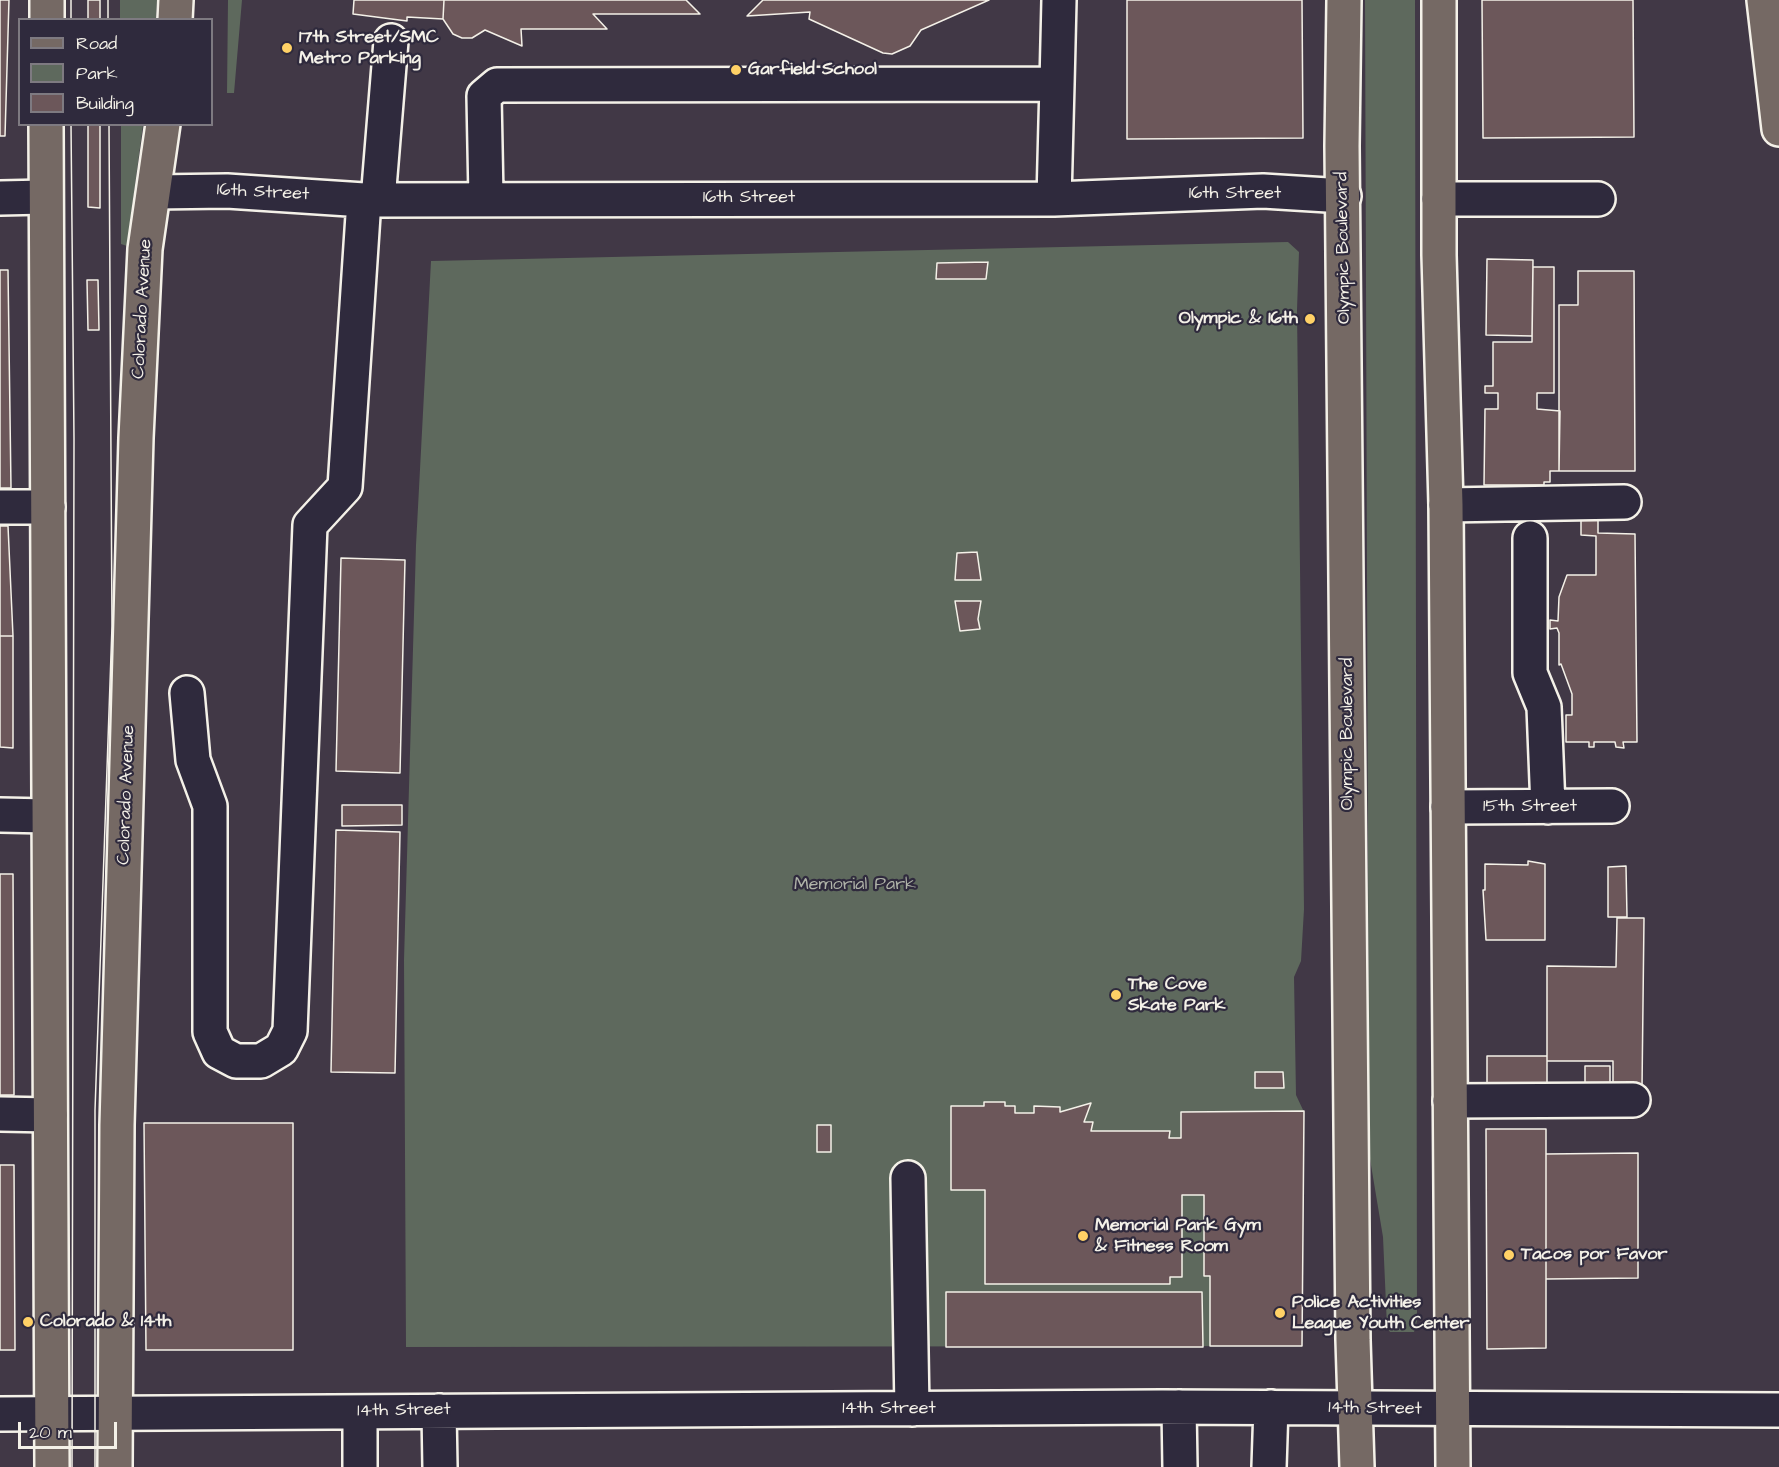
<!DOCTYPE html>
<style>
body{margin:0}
#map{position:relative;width:1779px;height:1467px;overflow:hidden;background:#413846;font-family:"Architects Daughter",sans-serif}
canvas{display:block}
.legend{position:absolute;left:18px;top:18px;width:195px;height:108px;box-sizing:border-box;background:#2f2a3d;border:2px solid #7e7a81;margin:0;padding:8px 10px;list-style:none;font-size:18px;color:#f4f1e8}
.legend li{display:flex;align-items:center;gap:12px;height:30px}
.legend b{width:30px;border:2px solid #7e7a81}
.scale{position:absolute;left:18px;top:1422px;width:99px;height:27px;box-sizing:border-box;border:3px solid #f4f1e8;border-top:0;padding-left:8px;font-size:18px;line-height:21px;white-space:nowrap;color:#f4f1e8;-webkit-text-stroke:4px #2f2a3d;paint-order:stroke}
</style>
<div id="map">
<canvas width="1779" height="1467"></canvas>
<ul class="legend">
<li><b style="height:8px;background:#756964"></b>Road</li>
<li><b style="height:16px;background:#5e695d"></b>Park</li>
<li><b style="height:16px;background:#6c575a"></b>Building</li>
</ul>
<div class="scale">20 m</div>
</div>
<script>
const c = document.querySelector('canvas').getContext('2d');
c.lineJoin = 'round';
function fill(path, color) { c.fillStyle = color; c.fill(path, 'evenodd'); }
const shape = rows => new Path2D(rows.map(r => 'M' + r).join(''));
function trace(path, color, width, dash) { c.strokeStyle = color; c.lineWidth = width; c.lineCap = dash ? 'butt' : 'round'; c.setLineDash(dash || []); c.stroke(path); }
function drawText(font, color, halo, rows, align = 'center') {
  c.font = font + ' "Architects Daughter",sans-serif'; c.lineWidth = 4.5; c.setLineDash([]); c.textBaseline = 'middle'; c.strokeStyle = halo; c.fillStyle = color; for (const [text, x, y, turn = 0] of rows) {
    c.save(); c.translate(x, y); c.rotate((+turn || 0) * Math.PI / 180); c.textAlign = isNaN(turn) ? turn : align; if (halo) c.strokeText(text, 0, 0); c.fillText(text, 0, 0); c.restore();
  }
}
const green = shape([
 [120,0,157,0,156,19,120,19],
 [228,0,242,0,234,93,227,93],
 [1365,0,1415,0,1417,1321,1414,1332,1390,1332,1387,1327,1383,1237,1369,1153],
 [121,125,143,125,127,246,121,244],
 [1288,242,1299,252,1297,310,1304,909,1301,961,1294,977,1296,1095,1304,1112,1302,1346,406,1347,404,960,416,545,431,261]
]);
const building = shape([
 [0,0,9,0,5,136,0,136,0,0],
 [88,0,100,0,100,20,88,20,88,0],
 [354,0,444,0,443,19,407,17,407,21,353,14,354,0],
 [444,0,686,0,700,14,593,14,607,29,521,29,522,46,485,30,472,38,462,38,453,34,443,19,444,0],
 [763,0,989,0,921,30,910,46,892,54,883,53,809,19,810,12,747,16,763,0],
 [1127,0,1302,0,1303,138,1127,139,1127,0],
 [1482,0,1633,0,1634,137,1483,138,1482,0],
 [88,124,100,124,100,208,88,207,88,124],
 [1487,259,1533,260,1532,336,1486,335,1487,259],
 [988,262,986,279,936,279,937,263,988,262],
 [1533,267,1554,267,1554,393,1537,393,1537,409,1560,411,1559,471,1550,471,1550,482,1544,482,1544,485,1484,485,1485,409,1498,409,1498,393,1485,393,1485,386,1493,386,1493,342,1532,342,1533,267],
 [0,270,8,270,11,488,0,488,0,270],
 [1578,271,1634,271,1635,471,1559,471,1559,305,1578,305,1578,271],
 [87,280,98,280,99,330,88,330,87,280],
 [1581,516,1598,516,1598,533,1635,534,1637,742,1623,742,1624,748,1616,747,1615,742,1594,742,1594,747,1589,747,1589,742,1566,742,1566,715,1572,715,1572,694,1561,664,1559,665,1559,633,1557,628,1550,629,1550,620,1558,621,1559,597,1567,575,1596,575,1596,536,1581,535,1581,516],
 [0,526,8,526,13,636,0,636,0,526],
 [977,552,981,580,955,580,957,553,977,552],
 [341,558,405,560,400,773,336,771,341,558],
 [955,601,981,601,978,619,980,629,960,631,955,601],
 [0,636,13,636,13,748,0,747,0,636],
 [342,805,402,805,402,825,342,826,342,805],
 [336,830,400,832,395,1073,331,1072,336,830],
 [1528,861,1545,864,1545,940,1486,940,1483,890,1485,890,1485,864,1528,865,1528,861],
 [1626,866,1627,917,1608,917,1608,867,1626,866],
 [0,874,13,874,14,1095,0,1095,0,874],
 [1617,918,1644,918,1642,1088,1613,1088,1613,1061,1547,1061,1547,966,1616,967,1617,918],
 [1487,1056,1547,1056,1547,1091,1487,1090,1487,1056],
 [1585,1066,1610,1066,1610,1092,1585,1092,1585,1066],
 [1255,1072,1283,1072,1284,1088,1255,1088,1255,1072],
 [984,1102,1005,1102,1005,1106,1015,1106,1015,1113,1034,1113,1034,1106,1060,1107,1060,1112,1091,1103,1084,1122,1093,1122,1091,1131,1170,1131,1169,1138,1181,1138,1181,1112,1304,1111,1302,1346,1210,1346,1210,1276,1204,1276,1204,1195,1182,1195,1182,1277,1170,1277,1170,1284,985,1284,985,1190,951,1190,951,1106,984,1106,984,1102],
 [144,1123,293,1123,293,1350,146,1350,144,1123],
 [817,1125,831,1125,831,1152,817,1152,817,1125],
 [1486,1129,1546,1129,1546,1348,1487,1349,1486,1129],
 [1638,1153,1638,1278,1546,1279,1546,1154,1638,1153],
 [0,1165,14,1165,15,1350,0,1350,0,1165],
 [946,1292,1202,1292,1203,1347,946,1347,946,1292]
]);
const minor = shape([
 [154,192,227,191,364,200,1054,199,1263,191,1344,196],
 [0,198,45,197],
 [486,198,484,96,497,85,1057,84,1059,0],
 [1054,199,1057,84],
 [1439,199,1598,199],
 [378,200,391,41],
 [1446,505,1624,502],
 [0,507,48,507],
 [1530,538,1530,673,1544,707,1548,807],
 [187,693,193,760,210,806,210,1032,219,1052,236,1061,261,1061,281,1049,290,1031,310,525,345,487,364,200],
 [1448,807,1612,806],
 [0,815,48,816],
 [1450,1101,1633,1100],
 [0,1114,50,1115],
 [908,1178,912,1409],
 [1179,1407,1180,1467],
 [439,1411,440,1467],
 [0,1414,1162,1407,1779,1410],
 [360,1467,360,1412],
 [1269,1467,1271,1407]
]);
const major = shape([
 [1344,0,1342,146,1353,1340,1357,1467],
 [1439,0,1439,255,1446,505,1453,1467],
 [47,20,47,0],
 [175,20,176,0],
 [46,124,52,1467],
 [115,1467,117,1125,136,438,145,249,163,124]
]);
const highway = shape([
 [1764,0,1779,129]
]);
const tram = shape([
 [71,0,71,20],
 [108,0,108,20],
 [71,124,74,439,72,1467],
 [95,1467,95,1110,112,626,109,124]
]);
const markers = [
 [287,48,6,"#ffd166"],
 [736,70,6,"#ffd166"],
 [1310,319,6,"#ffd166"],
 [1116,995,6,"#ffd166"],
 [1083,1236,6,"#ffd166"],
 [1509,1255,6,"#ffd166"],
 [1280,1313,6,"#ffd166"],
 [28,1322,6,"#ffd166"]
];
const poiNames = [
 ["17th Street/SMC",299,38],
 ["Metro Parking",299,59],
 ["Garfield School",748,70],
 ["Olympic & 16th",1298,319,"right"],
 ["The Cove",1128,985],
 ["Skate Park",1128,1006],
 ["Memorial Park Gym",1095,1226],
 ["& Fitness Room",1095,1247],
 ["Tacos por Favor",1521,1255],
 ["Police Activities",1292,1303],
 ["League Youth Center",1292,1324],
 ["Colorado & 14th",40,1322]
];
const streetNames = [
 ["16th Street",263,193,3],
 ["16th Street",1235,194],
 ["16th Street",749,198],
 ["Olympic Boulevard",1344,248,-91],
 ["Colorado Avenue",143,309,-87],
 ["Olympic Boulevard",1348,734,-90],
 ["Colorado Avenue",127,795,-88],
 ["15th Street",1530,807],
 ["14th Street",889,1409],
 ["14th Street",1375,1409,1],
 ["14th Street",404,1411,-1]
];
const parkNames = [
 ["Memorial Park",855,885]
];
fill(green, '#5e695d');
fill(building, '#6c575a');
trace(building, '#f4f1e8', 1.5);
trace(minor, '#f4f1e8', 38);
trace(major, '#f4f1e8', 38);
trace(highway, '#f4f1e8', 38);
trace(minor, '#2f2a3d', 33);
trace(major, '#756964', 33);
trace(highway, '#756964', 33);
trace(tram, '#f4f1e8', 1.5);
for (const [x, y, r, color] of markers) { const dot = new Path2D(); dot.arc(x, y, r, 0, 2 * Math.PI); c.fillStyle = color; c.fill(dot); trace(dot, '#2f2a3d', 2); }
drawText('bold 18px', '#f4f1e8', '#2f2a3d', poiNames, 'left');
drawText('18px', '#f4f1e8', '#2f2a3d', streetNames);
drawText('18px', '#b0b4a9', '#2f2a3d', parkNames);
</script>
